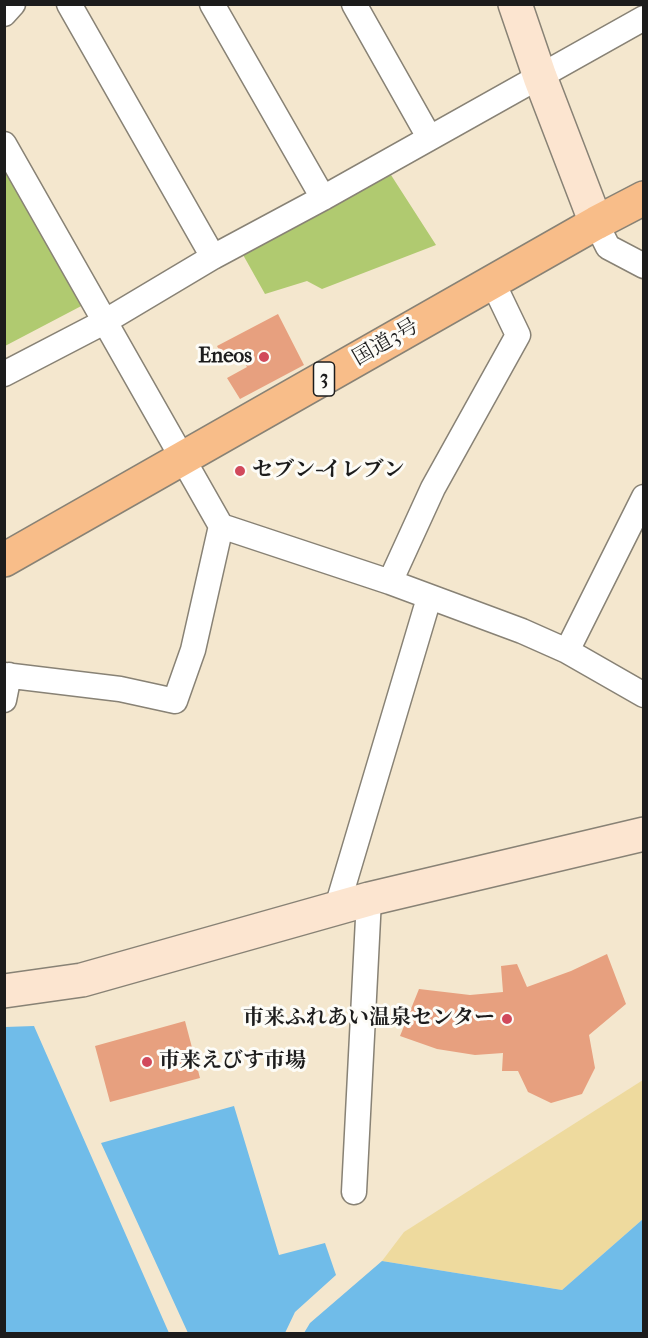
<!DOCTYPE html>
<meta charset="utf-8">
<style>
body{margin:0}
#map{position:relative;width:648px;height:1338px;overflow:hidden;background:#f4e7ce;font-family:"IM FELL French Canon",serif}
canvas{display:block}
.frame{position:absolute;inset:0;border:6px solid #1c1c1c;pointer-events:none}
</style>
<div id="map">
<canvas width="648" height="1338"></canvas>
<div class="frame"></div>
</div>
<script>
const c = document.querySelector('canvas').getContext('2d');
c.lineJoin = 'round';
function fill(path, color) { c.fillStyle = color; c.fill(path, 'evenodd'); }
const shape = rows => new Path2D(rows.map(r => 'M' + r).join(''));
function trace(path, color, width, dash) { c.strokeStyle = color; c.lineWidth = width; c.lineCap = dash ? 'butt' : 'round'; c.setLineDash(dash || []); c.stroke(path); }
function drawText(font, color, halo, rows, align = 'center') {
  c.font = font + ' "IM FELL French Canon","Noto Serif JP",serif'; c.lineWidth = 6; c.setLineDash([]); c.textBaseline = 'middle'; c.strokeStyle = halo; c.fillStyle = color; for (const [text, x, y, turn = 0] of rows) {
    c.save(); c.translate(x, y); c.rotate((+turn || 0) * Math.PI / 180); c.textAlign = isNaN(turn) ? turn : align; if (halo) c.strokeText(text, 0, 0); c.fillText(text, 0, 0); c.restore();
  }
}
const green = shape([
 [4,157,87,303,5,346,4,346],
 [391,175,436,245,322,289,307,281,265,294,242,253]
]);
const sand = shape([
 [643,1080,643,1219,562,1290,382,1261,404,1232]
]);
const water = shape([
 [34,1026,169,1333,5,1333,5,1027],
 [234,1106,279,1255,325,1243,336,1275,295,1312,285,1333,188,1333,101,1143],
 [643,1219,643,1333,304,1333,310,1323,382,1261,562,1290]
]);
const building = shape([
 [278,314,304,365,240,399,227,378,247,367,240,355,226,363,217,346],
 [607,954,626,1004,589,1035,595,1068,582,1094,551,1103,528,1092,518,1071,502,1071,503,1053,475,1055,437,1049,400,1036,419,989,470,995,503,992,501,966,517,964,527,987,571,971],
 [185,1021,200,1078,110,1102,95,1046]
]);
const street = shape([
 [69,4,213,257],
 [212,4,323,198],
 [354,4,429,137],
 [4,14,13,4],
 [4,144,221,526,390,582,522,631,567,651,644,695],
 [596,223,608,247,644,266],
 [4,374,104,322,213,257,323,198,644,18],
 [390,582,433,488,518,335,493,283],
 [567,651,644,497],
 [4,675,120,689,175,701,193,650,221,526],
 [4,700,9,675],
 [337,907,429,598],
 [354,1192,369,899]
]);
const secondary = shape([
 [515,4,540,77,596,223],
 [4,991,82,980,369,899,644,834]
]);
const highway = shape([
 [4,560,596,223,644,198]
]);
const markers = [
 [264,357,6,"#d1495b"],
 [240,471,6,"#d1495b"],
 [507,1019,6,"#d1495b"],
 [147,1062,6,"#d1495b"]
];
const shields = [
 [324,379,21]
];
const shieldNames = [
 ["3",324,379]
];
const streetNames = [
 ["国道3号",386,343,-30]
];
const poiNames = [
 ["Eneos",252,357],
 ["セブン-イレブン",252,471,"left"],
 ["市来ふれあい温泉センター",495,1019],
 ["市来えびす市場",159,1062,"left"]
];
fill(green, '#b0ca70');
fill(sand, '#eeda9e');
fill(water, '#70bce9');
fill(building, '#e7a07f');
trace(street, '#888275', 27);
trace(secondary, '#888275', 36);
trace(highway, '#888275', 36);
trace(street, '#fff', 24);
trace(secondary, '#fce5d0', 33);
trace(highway, '#f8bd89', 33);
for (const [x, y, r, color] of markers) { const dot = new Path2D(); dot.arc(x, y, r, 0, 2 * Math.PI); c.fillStyle = color; c.fill(dot); trace(dot, '#fdfcf7', 2); }
for (const [x, y, w] of shields) { const box = new Path2D(); box.roundRect(x - w / 2, y - 17, w, 34, 4.5); c.fillStyle = '#fdfcf7'; c.fill(box); trace(box, '#1c1c1c', 1.5); }
drawText('bold 20px', '#1c1c1c', null, shieldNames);
drawText('21px', '#1c1c1c', '#fdfcf7', streetNames);
drawText('bold 21px', '#1c1c1c', '#fdfcf7', poiNames, 'right');
</script>
